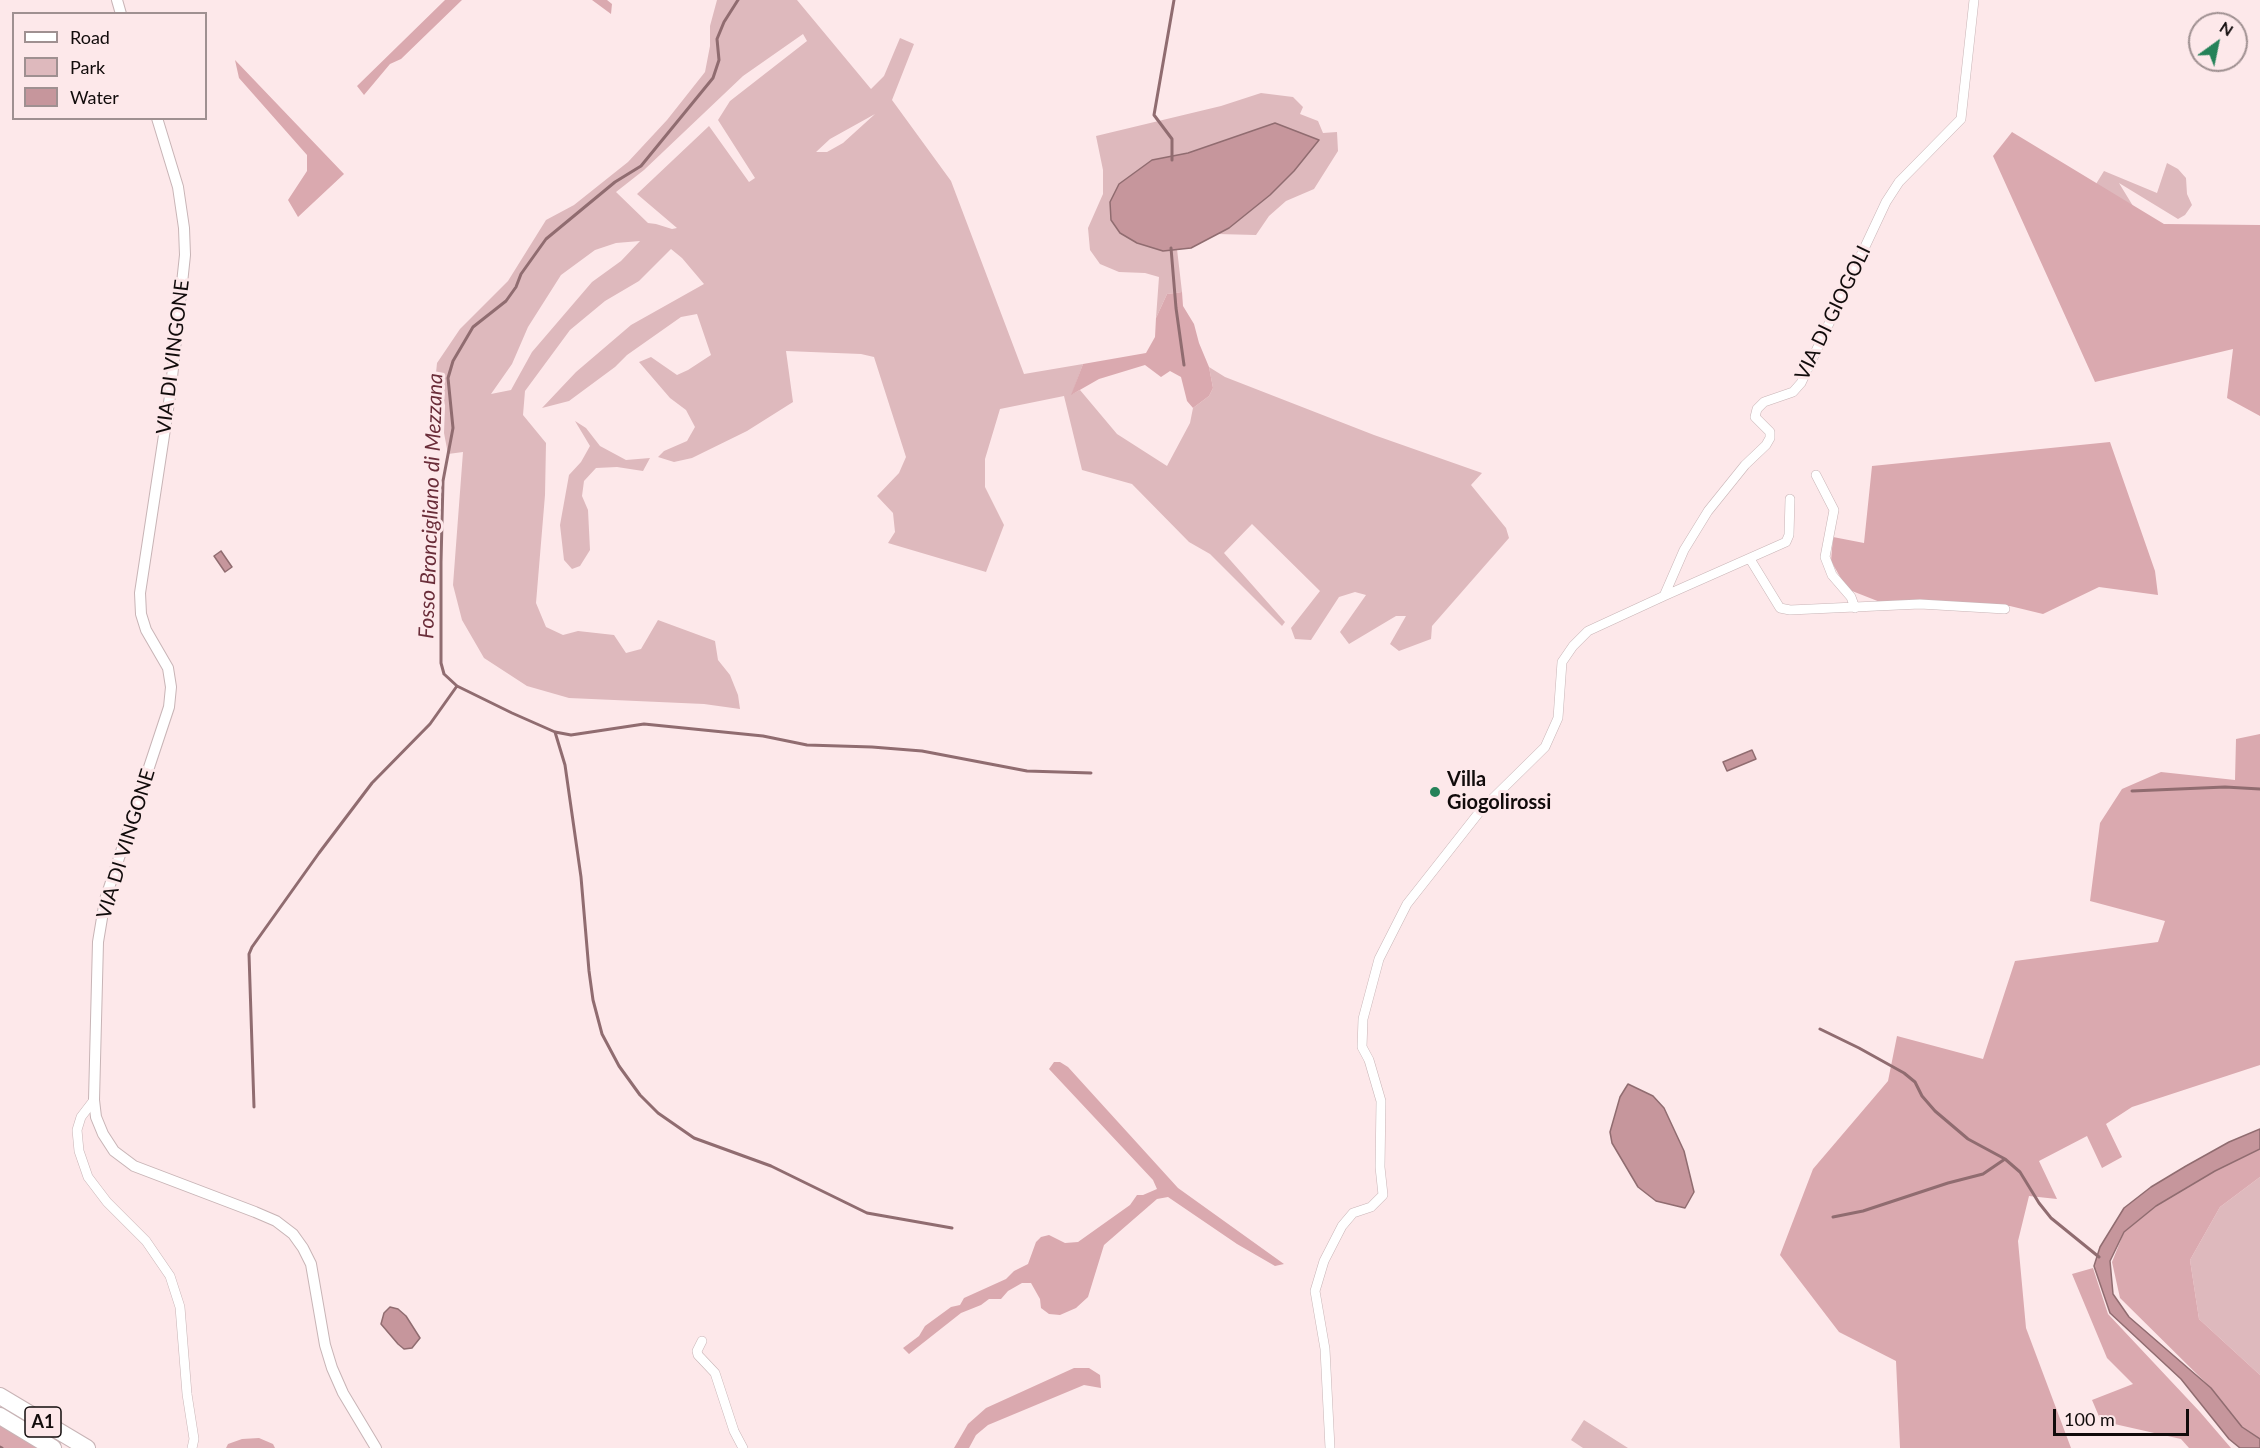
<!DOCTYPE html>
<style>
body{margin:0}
#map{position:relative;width:2260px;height:1448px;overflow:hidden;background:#fde8ea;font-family:Lato,sans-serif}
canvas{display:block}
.legend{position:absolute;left:12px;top:12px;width:195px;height:108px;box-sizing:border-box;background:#fde8ea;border:2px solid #9f9091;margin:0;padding:8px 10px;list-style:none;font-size:18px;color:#110b0b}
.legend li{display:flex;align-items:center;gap:12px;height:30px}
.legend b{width:30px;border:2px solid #9f9091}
.north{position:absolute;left:2188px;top:12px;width:60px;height:60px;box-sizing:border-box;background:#fde8ea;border:2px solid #9f9091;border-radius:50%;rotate:33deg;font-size:16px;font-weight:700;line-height:24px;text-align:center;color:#110b0b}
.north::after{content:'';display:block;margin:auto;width:21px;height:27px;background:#258259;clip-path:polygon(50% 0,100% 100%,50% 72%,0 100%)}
.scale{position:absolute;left:2053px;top:1409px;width:136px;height:27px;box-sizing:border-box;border:3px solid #110b0b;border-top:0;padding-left:8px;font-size:18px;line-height:21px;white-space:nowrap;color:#110b0b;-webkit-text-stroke:4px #fde8ea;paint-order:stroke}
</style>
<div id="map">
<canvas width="2260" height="1448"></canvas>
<ul class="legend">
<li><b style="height:8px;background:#fff"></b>Road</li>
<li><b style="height:16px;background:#deb9bd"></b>Park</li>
<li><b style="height:16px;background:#c6969c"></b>Water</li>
</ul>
<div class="north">N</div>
<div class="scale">100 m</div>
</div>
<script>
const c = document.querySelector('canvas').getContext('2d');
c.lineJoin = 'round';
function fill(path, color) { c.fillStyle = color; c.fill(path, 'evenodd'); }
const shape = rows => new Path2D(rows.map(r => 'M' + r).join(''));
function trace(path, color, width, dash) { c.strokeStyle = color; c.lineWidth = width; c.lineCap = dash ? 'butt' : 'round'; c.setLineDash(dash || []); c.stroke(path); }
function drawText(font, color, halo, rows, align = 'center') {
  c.font = font + ' Lato,sans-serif'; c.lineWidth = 6; c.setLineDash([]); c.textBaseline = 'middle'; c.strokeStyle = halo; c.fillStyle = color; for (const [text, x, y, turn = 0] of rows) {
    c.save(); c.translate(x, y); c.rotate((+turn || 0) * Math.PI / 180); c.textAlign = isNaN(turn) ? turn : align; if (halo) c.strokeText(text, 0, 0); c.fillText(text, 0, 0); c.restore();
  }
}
const green = shape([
 [717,0,797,0,871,89,884,76,900,38,914,44,892,100,951,181,1024,374,1083,364,1072,394,1080,390,1117,434,1167,466,1190,423,1193,408,1209,396,1213,388,1209,367,1225,377,1374,435,1482,473,1471,485,1506,528,1509,538,1432,626,1431,639,1399,651,1390,644,1406,616,1396,616,1349,644,1340,632,1366,595,1355,592,1339,597,1311,640,1295,639,1291,628,1320,591,1252,524,1224,553,1285,622,1282,626,1210,554,1189,542,1132,484,1082,470,1064,396,1000,409,985,459,985,487,1004,525,986,572,888,543,895,532,893,513,877,496,899,473,906,457,874,357,861,354,786,351,793,402,747,431,692,458,674,462,658,457,664,451,687,441,695,427,686,410,670,398,639,362,651,357,677,375,688,370,711,355,697,314,681,317,627,355,615,367,569,401,542,408,576,372,631,325,704,284,682,258,671,249,639,281,605,301,570,330,525,391,523,415,546,443,545,495,536,603,546,627,563,635,578,631,614,635,626,653,641,649,658,620,715,641,718,660,730,675,738,695,740,709,704,704,569,698,527,686,484,658,462,620,453,585,463,452,448,454,444,433,445,405,435,383,437,363,460,329,508,281,546,220,574,205,628,162,667,120,705,72,710,46,710,26],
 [803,34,807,41,730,101,718,120,755,178,749,182,709,126,637,194,677,228,672,229,656,224,648,223,616,192,644,170,743,76],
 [875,114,843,143,827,152,816,152,830,139],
 [640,241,621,261,592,282,532,352,511,390,491,394,512,364,528,327,561,275,595,250,616,243],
 [1261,93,1293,97,1303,107,1300,114,1318,121,1323,133,1337,132,1338,151,1314,189,1286,201,1269,216,1256,235,1217,234,1229,228,1270,195,1294,171,1319,140,1188,153,1152,160,1163,251,1177,249,1182,292,1167,294,1156,318,1159,277,1145,273,1119,272,1100,264,1090,250,1088,228,1103,194,1103,170,1096,136,1221,106],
 [2167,163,2178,169,2186,178,2187,194,2192,205,2185,215,2178,219,2119,183,2133,206,2096,184,2104,171,2157,193],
 [575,421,586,428,600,446,626,460,650,458,643,471,617,467,596,468,584,481,582,496,588,510,590,550,580,566,572,569,564,560,560,525,569,475,581,462,590,446],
 [2260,1177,2260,1375,2199,1319,2190,1260,2220,1207],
 [1584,1420,1628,1448,1583,1448,1571,1440]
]);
const forest = shape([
 [445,0,462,0,401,59,390,64,364,95,357,86],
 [592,0,607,0,612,4,611,14],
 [235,60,344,174,298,217,288,200,307,171,307,155,239,78],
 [2012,132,2164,224,2260,225,2260,416,2227,398,2233,349,2095,382,1993,156],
 [1182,292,1183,306,1194,324,1199,343,1209,367,1213,388,1209,396,1193,408,1187,401,1181,377,1170,371,1161,377,1145,365,1099,379,1071,395,1083,364,1146,353,1155,337,1156,318,1167,294],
 [2110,442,2155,571,2158,595,2099,587,2043,614,2010,606,1880,602,1847,589,1831,561,1833,537,1864,543,1872,466],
 [2260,734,2260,1065,2132,1107,2106,1124,2122,1157,2102,1168,2087,1136,2039,1161,2057,1199,2029,1196,2018,1241,2026,1328,2071,1448,1900,1448,1896,1361,1839,1332,1780,1255,1813,1169,1888,1081,1897,1036,1983,1059,2015,961,2158,942,2165,921,2090,901,2100,823,2122,789,2161,772,2235,780,2236,739],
 [1054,1062,1060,1062,1068,1067,1178,1188,1284,1264,1275,1266,1237,1244,1168,1197,1157,1199,1104,1245,1088,1297,1076,1308,1060,1315,1049,1314,1041,1308,1040,1299,1031,1283,1022,1283,1008,1291,1001,1299,989,1299,981,1305,961,1313,909,1354,903,1348,919,1336,925,1326,951,1307,960,1305,964,1298,1006,1279,1014,1271,1028,1264,1036,1242,1041,1237,1049,1235,1065,1243,1078,1242,1130,1205,1137,1195,1143,1195,1157,1189,1153,1180,1049,1069],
 [2260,1149,2260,1177,2220,1207,2190,1260,2199,1319,2260,1375,2260,1439,2242,1427,2211,1388,2120,1298,2112,1262,2124,1232,2156,1206,2215,1171],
 [2093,1268,2108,1314,2200,1412,2231,1448,2189,1448,2181,1439,2101,1421,2092,1400,2133,1384,2107,1358,2072,1274],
 [1074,1368,1089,1368,1100,1375,1101,1388,1084,1385,988,1425,976,1435,969,1448,954,1448,968,1424,986,1408],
 [0,1423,41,1448,0,1448],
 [259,1438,273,1444,275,1448,226,1448,228,1444,242,1439]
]);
const water = shape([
 [1275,123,1319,140,1294,171,1270,195,1229,228,1191,248,1163,251,1137,243,1120,233,1111,220,1110,202,1119,184,1152,160,1188,153,1275,123],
 [221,551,232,567,225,572,214,556,221,551],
 [1752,750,1756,759,1727,771,1723,762,1752,750],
 [1628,1084,1653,1096,1664,1108,1684,1151,1694,1192,1685,1208,1656,1201,1638,1187,1612,1143,1610,1132,1620,1097,1628,1084],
 [2260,1129,2260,1149,2215,1171,2156,1206,2124,1232,2110,1261,2113,1294,2129,1317,2211,1388,2242,1427,2260,1439,2260,1448,2240,1448,2229,1439,2181,1379,2110,1313,2094,1266,2100,1247,2124,1208,2151,1187,2186,1166,2229,1142,2260,1129],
 [390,1307,398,1309,406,1316,420,1338,412,1348,404,1349,398,1344,381,1324,384,1313,390,1307]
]);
const stream = shape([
 [738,0,724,22,717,39,719,60,713,78,641,166,615,182,546,239,521,274,516,287,506,301,473,327,453,361,448,378,453,428,443,481,441,562,441,663,444,674,457,686,512,713,555,732,571,735,644,724,763,736,807,745,872,747,922,751,1027,771,1091,773],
 [1172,160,1172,139,1154,115,1174,0],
 [1171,248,1176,308,1184,365],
 [555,732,565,765,581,877,589,971,593,1000,602,1034,619,1066,640,1095,658,1113,694,1138,771,1166,867,1213,952,1228],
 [2132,791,2225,787,2260,789],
 [1820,1029,1859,1048,1904,1073,1915,1082,1922,1096,1935,1111,1968,1139,2005,1159,2020,1172,2039,1203,2051,1218,2099,1257],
 [254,1107,249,954,252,947,319,853,372,783,430,724,457,686],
 [1833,1217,1863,1211,1948,1183,1983,1174,2005,1159],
 [0,1447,2,1448]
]);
const minor = shape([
 [1816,475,1834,510,1825,557,1832,575,1851,597,1855,608],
 [1750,559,1780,608,1790,610,1920,604,2005,609],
 [1664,596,1786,542,1789,535,1790,499],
 [94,1100,81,1117,77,1130,79,1151,88,1177,107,1202,146,1241,170,1276,180,1307,187,1394,194,1439,192,1448],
 [702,1341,697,1351,698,1355,715,1373,734,1431,743,1448],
 [1330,1448,1325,1349,1315,1291,1324,1261,1342,1226,1353,1213,1371,1207,1383,1195,1380,1167,1381,1101,1369,1060,1362,1047,1363,1019,1379,959,1407,904,1481,810,1545,747,1558,718,1562,662,1573,646,1588,631,1664,596,1684,550,1708,511,1745,465,1766,445,1770,438,1770,432,1755,417,1757,409,1764,402,1793,392,1801,383,1886,202,1899,182,1961,119,1974,0]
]);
const tertiary = shape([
 [117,0,121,14],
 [157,118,178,187,184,228,185,255,170,396,140,593,141,614,146,630,168,668,171,687,169,707,105,900,98,942,94,1100,96,1117,103,1134,114,1151,134,1166,255,1212,276,1221,293,1234,303,1248,311,1264,325,1345,332,1368,343,1393,376,1448]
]);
const motorway = shape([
 [0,1396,87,1448],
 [0,1416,53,1448]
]);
const markers = [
 [1435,792,6,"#258259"]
];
const shields = [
 [43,1422,36]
];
const shieldNames = [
 ["A1",43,1422]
];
const streetNames = [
 ["VIA DI GIOGOLI",1833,313,-64],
 ["VIA DI VINGONE",173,357,-83],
 ["VIA DI VINGONE",126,844,-73]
];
const poiNames = [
 ["Villa",1447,780],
 ["Giogolirossi",1447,803]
];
const waterNames = [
 ["Fosso Broncigliano di Mezzana",431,506,-88]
];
fill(green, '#deb9bd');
fill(forest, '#daa9af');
fill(water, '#c6969c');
trace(water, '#906c70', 1.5);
trace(stream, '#906c70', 3);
trace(minor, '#c8b4b6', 10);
trace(tertiary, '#c8b4b6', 12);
trace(motorway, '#c8b4b6', 18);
trace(minor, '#fff', 9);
trace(tertiary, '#fff', 10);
trace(motorway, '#fff', 16);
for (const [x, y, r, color] of markers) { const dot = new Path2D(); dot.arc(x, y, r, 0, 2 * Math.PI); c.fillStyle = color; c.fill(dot); trace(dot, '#fde8ea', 2); }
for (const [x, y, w] of shields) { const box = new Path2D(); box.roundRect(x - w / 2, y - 15, w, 30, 4.5); c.fillStyle = '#fde8ea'; c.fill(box); trace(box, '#110b0b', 1.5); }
drawText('bold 18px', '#110b0b', null, shieldNames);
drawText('20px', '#110b0b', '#fde8ea', streetNames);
drawText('bold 20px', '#110b0b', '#fde8ea', poiNames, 'left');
drawText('italic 21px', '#6a2d39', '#fde8ea', waterNames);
</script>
